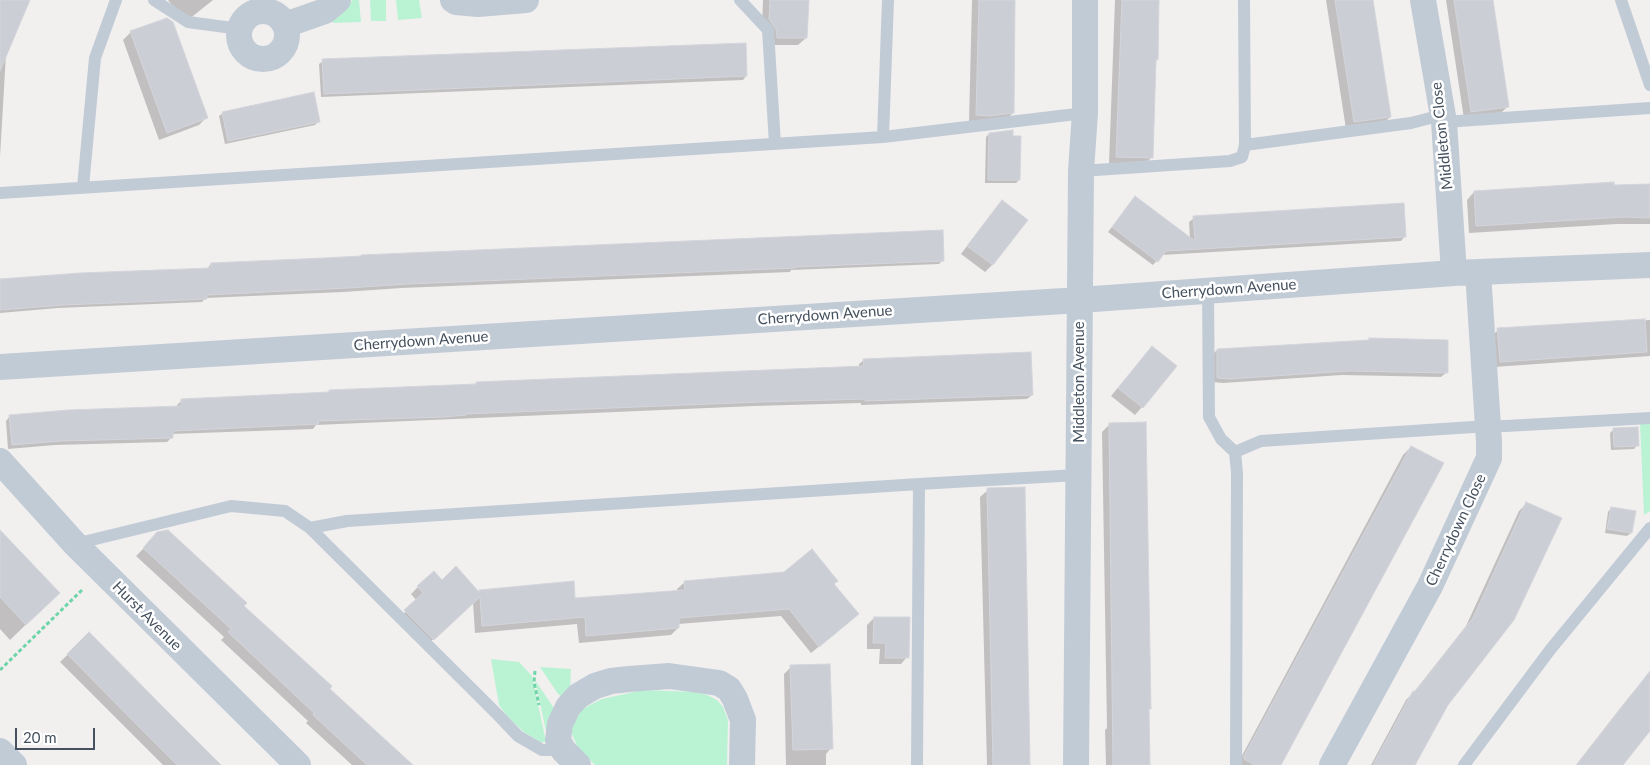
<!DOCTYPE html>
<style>
body{margin:0}
#map{position:relative;width:1650px;height:765px;overflow:hidden;background:#f2efef;font-family:Lato,sans-serif}
canvas{display:block}
.scale{position:absolute;left:15px;top:728px;width:80px;height:22px;box-sizing:border-box;border:2px solid #45515f;border-top:0;padding-left:6px;font-size:15px;line-height:18px;white-space:nowrap;color:#45515f;-webkit-text-stroke:4px #fff;paint-order:stroke}
</style>
<div id="map">
<canvas width="1650" height="765"></canvas>
<div class="scale">20 m</div>
</div>
<script>
const c = document.querySelector('canvas').getContext('2d');
c.lineJoin = 'round';
function fill(path, color) { c.fillStyle = color; c.fill(path, 'evenodd'); }
const shape = rows => new Path2D(rows.map(r => 'M' + r).join(''));
function trace(path, color, width, dash) { c.strokeStyle = color; c.lineWidth = width; c.lineCap = dash ? 'butt' : 'round'; c.setLineDash(dash || []); c.stroke(path); }
function drawText(font, color, halo, rows, align = 'center') {
  c.font = font + ' Lato,sans-serif'; c.lineWidth = 5; c.setLineDash([]); c.textBaseline = 'middle'; c.strokeStyle = halo; c.fillStyle = color; for (const [text, x, y, turn = 0] of rows) {
    c.save(); c.translate(x, y); c.rotate((+turn || 0) * Math.PI / 180); c.textAlign = isNaN(turn) ? turn : align; if (halo) c.strokeText(text, 0, 0); c.fillText(text, 0, 0); c.restore();
  }
}
const green = shape([
 [353,0,359,0,361,22,333,23,333,18],
 [370,0,386,0,386,21,371,21],
 [396,0,419,0,422,18,398,20],
 [1640,423,1650,423,1650,511,1644,515],
 [491,659,519,662,532,676,546,742,540,742,524,732,508,717,499,705],
 [540,667,571,669,570,691,564,698,558,694],
 [535,680,556,711,546,731],
 [643,690,695,692,707,695,717,700,723,707,728,720,727,765,595,765,578,748,571,732,574,722,582,709,602,699]
]);
const shadow = shape([
 [0,0,29,0,6,54,0,157],
 [168,0,213,0,188,20,181,17],
 [763,0,807,0,806,38,798,45,770,45,762,27],
 [972,0,1014,0,1013,113,1005,120,969,122],
 [1115,0,1158,0,1152,157,1144,165,1109,164],
 [1326,0,1371,0,1390,117,1383,124,1346,129],
 [1446,0,1491,0,1508,106,1500,114,1464,119],
 [131,32,206,118,199,125,159,140,123,40],
 [323,61,746,76,743,80,321,97,319,64],
 [223,113,319,121,315,125,225,144,219,116],
 [989,134,1012,137,1019,180,1016,183,985,183,986,137],
 [1650,186,1650,224,1617,224,1469,233,1467,200,1474,192],
 [1135,198,1190,239,1189,222,1194,218,1405,236,1401,241,1162,255,1153,265,1108,232],
 [1002,202,1026,220,992,265,985,272,961,254,995,209],
 [324,260,943,260,939,264,791,270,790,272,402,288,343,292,206,298,202,302,58,308,0,313,0,280,207,269,211,264],
 [1650,320,1650,356,1494,367,1492,336,1498,330],
 [1369,340,1447,372,1441,377,1342,375,1223,383,1212,382,1212,355,1217,350,1367,341],
 [1152,347,1142,407,1135,415,1111,396],
 [864,360,1032,395,1027,399,861,405,861,403,754,406,316,425,313,429,171,434,172,437,167,442,55,445,8,449,6,421,10,416,177,407,177,405,182,400,327,393,330,391,474,385,477,383,859,368,859,364],
 [1110,424,1149,765,1106,765,1105,730,1107,728,1102,432],
 [1614,429,1637,445,1634,449,1611,450,1610,433],
 [1411,447,1280,765,1237,765,1403,455],
 [988,490,1029,765,987,765,980,497],
 [1527,503,1447,704,1413,765,1371,765,1406,700,1414,692,1466,626,1519,511],
 [1611,508,1631,533,1627,536,1605,533,1608,512],
 [0,532,42,609,10,640,0,629],
 [150,542,243,606,328,689,411,765,352,765,306,723,308,721,221,640,224,637,136,556],
 [442,582,478,592,480,591,574,599,678,592,677,589,685,582,833,584,850,621,811,653,781,616,678,624,678,628,671,635,579,643,577,624,475,633,473,602,426,646,398,619,417,601,411,594,418,587],
 [874,618,907,657,901,664,879,664,880,649,867,649,867,625],
 [89,634,220,765,163,765,60,662],
 [791,667,831,748,826,754,826,765,786,765,784,674],
 [1650,673,1650,728,1621,765,1576,765,1629,697]
]);
const building = shape([
 [0,0,30,0,0,71,0,0],
 [770,0,809,0,807,38,777,38,776,29,769,19,770,0],
 [979,0,1015,0,1014,113,989,116,976,115,979,0],
 [1122,0,1159,0,1158,60,1156,60,1153,158,1116,157,1122,0],
 [1335,0,1373,0,1391,117,1354,122,1335,0],
 [1454,0,1493,0,1509,107,1471,112,1454,0],
 [167,18,173,22,208,118,167,133,130,31,167,18],
 [746,43,747,76,324,94,322,59,746,43],
 [314,92,320,122,228,141,222,112,314,92],
 [1013,130,1013,136,1021,136,1020,180,988,180,989,133,1013,130],
 [1614,182,1614,185,1650,184,1650,218,1625,217,1476,226,1474,191,1614,182],
 [1135,196,1195,241,1193,216,1404,203,1406,237,1166,251,1158,262,1112,227,1135,196],
 [1002,200,1028,220,993,265,967,246,1002,200],
 [943,230,944,261,795,267,795,268,407,284,348,288,207,295,207,299,63,305,0,310,0,279,80,273,211,268,211,263,324,258,361,256,361,255,943,230],
 [1645,319,1647,352,1500,362,1497,328,1645,319],
 [1369,338,1448,340,1448,373,1348,371,1229,379,1217,378,1217,349,1369,340,1369,338],
 [1152,346,1177,366,1143,408,1118,388,1152,346],
 [1031,352,1033,395,865,401,865,399,759,402,466,414,466,415,444,417,318,421,319,424,173,431,173,438,60,441,12,445,9,415,68,410,181,406,181,399,329,392,329,390,476,384,476,382,864,366,863,359,1031,352],
 [1146,422,1151,709,1149,709,1150,765,1113,765,1109,423,1146,422],
 [1638,427,1639,446,1614,447,1613,428,1638,427],
 [1411,446,1444,463,1281,765,1255,765,1244,759,1244,756,1411,446],
 [1025,487,1030,765,993,765,987,488,1025,487],
 [1526,502,1562,518,1514,620,1448,705,1415,765,1373,765,1413,691,1415,692,1473,618,1526,502],
 [1611,507,1636,511,1632,533,1607,529,1611,507],
 [0,530,60,593,26,625,0,597,0,530],
 [168,530,247,603,244,606,332,686,330,689,413,765,367,765,313,715,314,713,228,632,231,629,143,548,157,532,168,530],
 [812,549,838,581,834,584,859,614,819,647,789,609,679,618,679,628,586,636,585,617,482,626,480,597,434,640,404,610,423,593,417,586,434,571,442,580,456,566,479,592,479,590,574,581,575,598,685,590,684,581,784,572,812,549],
 [874,617,910,617,909,658,885,658,886,643,873,643,874,617],
 [89,632,169,713,221,765,177,765,154,742,67,654,89,632],
 [830,664,833,749,793,750,790,665,830,664],
 [1650,671,1650,731,1623,765,1577,765,1650,671]
]);
const path = shape([
 [0,670,83,589],
 [535,671,534,682,539,705]
]);
const service = shape([
 [154,0,188,22,240,29],
 [740,0,768,30,775,144],
 [1621,0,1650,85],
 [1444,122,1650,108],
 [883,137,888,0],
 [1245,145,1411,123,1442,115],
 [1081,171,1230,161,1242,157,1245,145,1244,0],
 [83,187,95,58,116,0],
 [0,193,883,137,1085,113],
 [1208,290,1209,417,1221,439,1235,452],
 [919,484,1078,475],
 [310,528,347,521,919,484,917,765],
 [75,544,231,506,285,511,310,528,498,715,518,736,542,750,563,750],
 [1236,765,1237,473,1235,452,1261,441,1488,426,1506,426,1650,418],
 [1464,765,1550,650,1650,528]
]);
const minor = shape([
 [453,0,456,2,478,4,526,0],
 [1423,0,1444,122,1454,273],
 '239 35a24 24 0 1 1 48 0a24 24 0 1 1-48 0Z',
 [285,25,325,11,338,0],
 [0,367,1080,300,1454,273,1650,265],
 [0,461,75,544,298,765],
 [0,751,14,765],
 [578,765,563,750,558,740,560,724,568,707,578,696,595,686,611,681,629,679,669,676,719,683,729,689,735,699,743,720,742,765],
 [1076,765,1081,171,1085,113,1085,0],
 [1332,765,1430,586,1489,458,1489,442,1478,272]
]);
const streetNames = [
 ["Middleton Close",1442,136,-96],
 ["Cherrydown Avenue",1229,289,-4],
 ["Cherrydown Avenue",825,315,-4],
 ["Cherrydown Avenue",421,341,-4],
 ["Middleton Avenue",1079,382,-90],
 ["Cherrydown Close",1456,530,-65],
 ["Hurst Avenue",147,616,45]
];
fill(green, '#baf3d3');
fill(shadow, '#0003');
fill(building, '#cbced4');
trace(building, '#d3d5db', 1);
trace(path, '#6ed5a8', 3, [4, 2.5]);
trace(service, '#c1cbd6', 12);
trace(minor, '#c1cbd6', 26);
drawText('15px', '#45515f', '#fff', streetNames);
</script>
